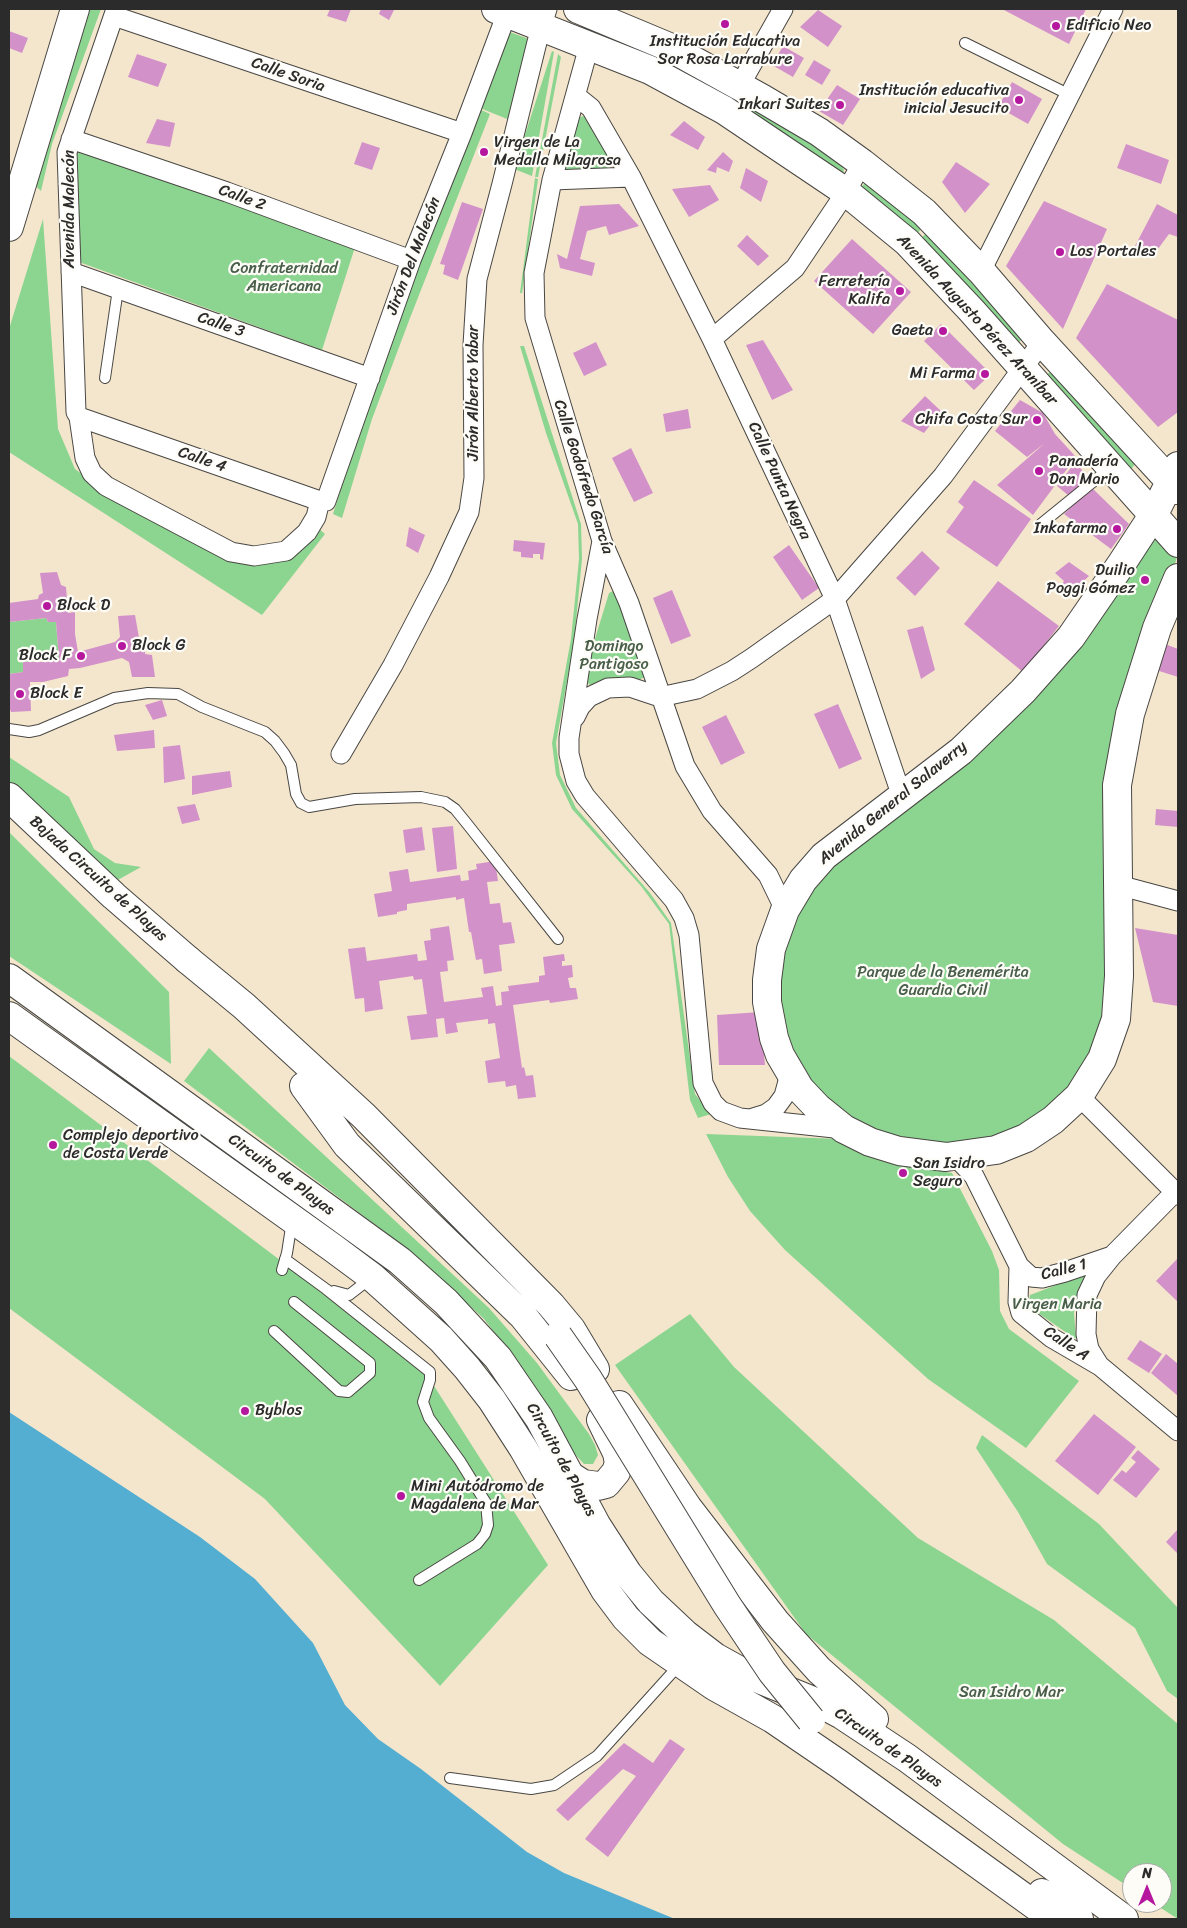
<!DOCTYPE html>
<meta charset="utf-8">
<style>
body{margin:0}
#map{position:relative;width:1187px;height:1928px;overflow:hidden;background:#f4e6cd;font-family:Sriracha,sans-serif}
canvas{display:block}
.frame{position:absolute;inset:0;border:10px solid #2b2b2b;pointer-events:none}
.north{position:absolute;left:1122px;top:1863px;width:50px;height:50px;box-sizing:border-box;background:#fdfcf7;border:1px solid #a9a8a5;border-radius:50%;rotate:0deg;font-size:14px;font-weight:700;line-height:20px;text-align:center;color:#2b2b2b}
.north::after{content:'';display:block;margin:auto;width:18px;height:22px;background:#b5179e;clip-path:polygon(50% 0,100% 100%,50% 72%,0 100%)}
</style>
<div id="map">
<canvas width="1187" height="1928"></canvas>
<div class="frame"></div>
<div class="north">N</div>
</div>
<script>
const c = document.querySelector('canvas').getContext('2d');
c.lineJoin = 'round';
function fill(path, color) { c.fillStyle = color; c.fill(path, 'evenodd'); }
const shape = rows => new Path2D(rows.map(r => 'M' + r).join(''));
function trace(path, color, width, dash) { c.strokeStyle = color; c.lineWidth = width; c.lineCap = dash ? 'butt' : 'round'; c.setLineDash(dash || []); c.stroke(path); }
function drawText(font, color, halo, rows, align = 'center') {
  c.font = font + ' Sriracha,sans-serif'; c.lineWidth = 4.5; c.setLineDash([]); c.textBaseline = 'middle'; c.strokeStyle = halo; c.fillStyle = color; for (const [text, x, y, turn = 0] of rows) {
    c.save(); c.translate(x, y); c.rotate((+turn || 0) * Math.PI / 180); c.textAlign = isNaN(turn) ? turn : align; if (halo) c.strokeText(text, 0, 0); c.fillText(text, 0, 0); c.restore();
  }
}
const green = shape([
 [87,9,101,9,52,144,41,191,30,181],
 [507,31,537,42,517,123,480,108],
 [552,51,554,52,532,176,514,169],
 [558,54,561,57,538,177,535,177],
 [746,95,837,157,844,170,841,180,738,110],
 [477,108,490,114,410,318,372,419,342,518,333,514,363,417],
 [583,116,589,119,612,163,608,169,566,172,564,167,574,120],
 [79,152,356,244,322,350,79,262,73,156],
 [535,178,538,179,522,293,520,293],
 [870,179,923,226,913,240,858,194,862,186],
 [43,219,58,429,75,469,105,491,236,563,291,553,317,527,325,534,262,615,9,452,9,329],
 [929,230,1026,334,1016,346,916,244],
 [520,346,524,346,581,524,582,559,574,642,556,743,560,775,576,808,650,893,671,923,695,1094,711,1114,698,1118,690,1100,669,924,641,886,572,809,556,775,552,743,571,639,579,559,578,524,546,433],
 [1054,369,1137,461,1130,471,1046,375],
 [1158,535,1178,553,1175,564,1162,592,1139,649,1104,1013,1092,1057,1070,1091,1026,1125,968,1147,884,1138,850,1119,818,1092,796,1056,790,1041,781,1003,781,964,796,909,835,860,869,834,1147,539],
 [613,591,617,593,645,677,636,681,609,679,590,685,583,678,609,593],
 [46,618,48,622,56,622,59,659,24,662,23,672,9,674,9,622],
 [9,757,69,797,94,849,115,863,141,867,116,881,9,782],
 [9,832,169,992,171,1064,9,956],
 [209,1048,489,1308,537,1363,589,1434,595,1445,598,1455,593,1464,584,1464,573,1452,538,1391,484,1319,414,1254,184,1081],
 [9,1056,422,1367,548,1565,440,1686,265,1499,9,1308],
 [706,1134,841,1139,900,1166,930,1169,952,1173,992,1251,999,1270,1000,1311,1009,1329,1079,1381,1026,1448,928,1379,785,1250,750,1211,728,1177],
 [1088,1273,1076,1298,1074,1313,1076,1338,1074,1338,1028,1306,1030,1295],
 [690,1314,734,1367,918,1538,1054,1620,1178,1724,1178,1919,1153,1903,1162,1903,1162,1873,1132,1873,1132,1889,1063,1844,806,1634,615,1365],
 [982,1435,1099,1524,1178,1608,1178,1699,1167,1691,1135,1628,1047,1564,1018,1512,976,1448]
]);
const water = shape([
 [9,1412,200,1537,255,1579,313,1643,345,1705,378,1739,421,1769,527,1852,564,1873,675,1919,9,1919]
]);
const building = shape([
 [330,9,351,9,346,22,327,16],
 [381,9,394,10,389,20,379,14],
 [1002,9,1086,9,1069,44],
 [818,10,842,26,828,47,800,27],
 [9,31,28,38,22,53,9,48],
 [783,46,804,58,793,77,772,65],
 [137,54,167,64,158,87,128,77],
 [814,60,831,70,822,85,805,75],
 [1012,82,1042,99,1028,124,998,107],
 [837,85,860,99,843,125,819,111],
 [157,119,175,123,170,147,146,143],
 [684,121,705,137,698,150,670,135],
 [362,142,380,148,372,170,354,164],
 [1126,144,1169,160,1161,184,1117,168],
 [723,152,733,161,729,172,717,167,716,173,707,170],
 [956,162,990,184,965,213,942,182],
 [746,168,768,181,761,202,740,188],
 [710,185,719,200,689,217,672,189],
 [1044,201,1107,229,1063,329,1006,266],
 [462,202,483,209,458,280,443,274,445,265,440,264],
 [619,204,639,226,609,235,606,226,587,231,580,259,595,263,592,276,560,268,557,254,567,259,580,206],
 [1157,204,1178,215,1178,237,1169,234,1155,253,1135,246],
 [747,235,769,256,758,266,737,246],
 [852,239,911,292,873,334,814,281],
 [1107,284,1178,320,1178,412,1158,427,1076,338],
 [941,324,991,374,974,390,924,341],
 [763,340,793,390,772,400,746,345],
 [596,342,607,365,584,376,573,353],
 [925,396,941,411,924,433,901,421],
 [1020,400,1043,413,1055,434,1076,457,1033,515,997,485,1045,443,1027,457,995,431],
 [688,409,691,428,666,432,663,414],
 [631,448,653,493,634,502,612,458],
 [1077,460,1086,479,1069,496,1057,486],
 [974,480,1031,519,997,567,946,532,964,507,958,502],
 [1091,487,1129,524,1111,549,1064,514],
 [409,527,425,535,418,553,406,546],
 [514,540,545,543,543,560,540,559,540,554,533,554,533,558,521,557,521,552,513,551],
 [789,545,819,588,802,600,773,557],
 [922,551,940,568,915,596,896,578],
 [1069,562,1089,576,1067,597,1058,590,1064,581,1055,573],
 [57,572,61,585,66,587,68,613,75,612,75,634,78,652,115,642,120,637,118,616,135,615,141,649,145,651,145,654,152,655,155,677,132,677,129,662,122,658,80,668,69,669,68,676,43,682,30,682,31,711,11,712,9,706,9,674,23,672,23,662,42,662,59,659,56,622,48,622,46,618,9,622,9,603,38,599,39,595,43,593,40,573],
 [998,581,1059,626,1023,672,964,624],
 [672,590,691,636,671,644,653,598],
 [923,626,935,670,921,679,907,630],
 [1165,644,1178,649,1178,677,1156,670],
 [162,700,167,716,153,720,145,705],
 [838,704,862,759,839,769,814,714],
 [726,715,745,753,721,765,702,727],
 [154,730,155,748,117,751,114,735],
 [180,745,185,779,164,783,163,747],
 [230,771,232,787,192,795,192,776],
 [195,804,200,820,182,824,177,807],
 [1156,809,1178,811,1178,827,1155,825],
 [453,826,457,869,437,872,432,828],
 [422,827,425,850,406,853,403,830],
 [495,861,498,881,487,882,490,904,500,903,503,923,511,922,515,943,499,945,502,971,484,974,482,959,476,960,471,932,469,932,464,898,456,900,456,897,407,904,407,910,397,912,397,914,378,917,374,894,392,891,389,872,408,869,410,882,460,875,461,881,469,880,468,871,477,869,476,864],
 [449,926,454,960,447,961,448,971,440,972,444,1002,483,997,481,988,493,986,496,1006,502,1005,501,992,509,991,508,986,539,982,539,976,545,975,543,957,564,954,565,961,562,961,562,966,572,965,573,977,568,978,570,988,576,988,578,999,550,1003,549,1000,513,1005,522,1068,524,1067,526,1076,533,1075,536,1097,518,1099,516,1085,506,1087,505,1081,488,1083,485,1061,500,1058,495,1023,488,1024,488,1019,456,1023,458,1032,446,1034,444,1018,436,1019,438,1037,411,1040,407,1016,427,1014,422,979,414,980,413,976,379,981,383,1009,365,1012,364,998,355,999,348,949,365,947,367,961,417,954,418,961,427,960,424,941,431,940,430,929],
 [1135,928,1178,935,1178,1006,1153,1002],
 [760,1012,765,1065,719,1065,717,1015],
 [1178,1258,1178,1302,1156,1281],
 [1140,1340,1162,1354,1149,1373,1127,1359],
 [1166,1354,1178,1364,1178,1396,1151,1373],
 [1094,1414,1136,1447,1098,1495,1055,1461],
 [1138,1450,1160,1469,1136,1498,1113,1480,1122,1470,1126,1473,1136,1462,1131,1458],
 [1178,1529,1178,1554,1166,1542],
 [670,1739,685,1749,608,1857,585,1839,636,1776,623,1769,568,1821,556,1810,624,1743,653,1763]
]);
const lane = shape([
 [965,43,1070,95],
 [105,378,118,289],
 [1041,524,1110,468],
 [9,729,29,732,39,730,114,698,148,693,178,694,202,707,265,732,275,741,284,753,291,765,296,794,301,803,309,807,355,799,421,797,445,802,455,809,468,825,558,939],
 [285,1259,326,1289,430,1372,430,1380,423,1402,429,1418,460,1461,486,1503,488,1525,485,1534,477,1544,419,1580],
 [282,1270,287,1253,292,1221],
 [334,1291,349,1295,371,1278],
 [274,1331,339,1391,348,1392,370,1373,370,1363,294,1302],
 [450,1778,531,1789,554,1785,597,1756,680,1664]
]);
const street = shape([
 [116,9,67,152,76,412,79,417,85,458,92,473,106,486,231,552,254,556,286,551,307,532,316,517,320,501],
 [114,16,462,133],
 [589,46,552,180,534,273,535,318,602,541,629,603,685,766,712,811,768,875,785,910],
 [740,85,783,9],
 [576,96,591,108,631,177,712,339,835,599,902,797],
 [71,139,227,192,411,260],
 [552,180,631,177],
 [981,271,1113,9],
 [71,272,370,378],
 [712,339,795,268,846,192,862,163],
 [79,417,320,501,326,501,411,260,462,133,507,13],
 [602,541,587,619,569,738,569,754,576,781,585,796,674,900,684,918,689,935,703,1083,713,1103,721,1111,740,1118,844,1129],
 [575,717,580,707,589,697,608,688,630,687,660,697,697,689,732,671,752,658,835,599,943,476,1042,342],
 [341,754,393,665,439,577,469,512,474,478,473,345,477,279,502,184,537,42,547,9],
 [1118,885,1178,901],
 [1079,1096,1178,1195],
 [753,1118,766,1114,776,1107,784,1096,790,1074],
 [955,1156,974,1176,1019,1266,1018,1302,1021,1313,1052,1338,1100,1366,1178,1431],
 [1019,1266,1031,1277,1042,1278,1065,1272,1112,1256],
 [1099,1365,1089,1349,1086,1334,1087,1295,1096,1276,1112,1256,1175,1192]
]);
const secondary = shape([
 [496,9,650,70,724,110,846,192,907,242,972,311,1178,543],
 [578,9,669,47,763,99,819,132,862,163,924,212,981,271,1042,342,1178,490],
 [9,227,75,9],
 [1178,466,1154,514,1122,563,1071,637,1023,691,961,751,824,856,803,880,785,910,771,949,767,980,767,1002,774,1038,780,1055,800,1089,818,1108,844,1129,870,1142,899,1151,946,1157,996,1150,1026,1138,1053,1120,1079,1096,1102,1059,1116,1019,1119,976,1117,785,1130,714,1157,628,1178,578],
 [9,797,114,896,188,960]
]);
const highway = shape([
 [188,960,244,1006,364,1116,551,1305,571,1329,595,1369],
 [9,978,331,1211,400,1261,446,1302,498,1358,539,1418,597,1526,628,1574,651,1602,685,1634,715,1657,742,1672,825,1706,842,1715,907,1758,1124,1919],
 [9,1016,333,1248,372,1277,441,1339,467,1368,492,1400,523,1448,605,1590,626,1618,650,1642,714,1686,773,1719,839,1764,1054,1919],
 [304,1086,347,1145,523,1316,571,1376],
 [619,1405,688,1508,775,1621,819,1670,874,1719],
 [572,1477,583,1484,598,1486,606,1484,616,1472,619,1463,617,1453,601,1420],
 [1042,1893,1079,1919]
]);
const highwayBridge = shape([
 [558,1336,588,1379,727,1605,772,1672,811,1720]
]);
const markers = [
 [725,24,5,"#b5179e"],
 [1056,26,5,"#b5179e"],
 [1019,100,5,"#b5179e"],
 [840,105,5,"#b5179e"],
 [484,152,5,"#b5179e"],
 [1060,252,5,"#b5179e"],
 [900,291,5,"#b5179e"],
 [943,331,5,"#b5179e"],
 [985,374,5,"#b5179e"],
 [1037,420,5,"#b5179e"],
 [1039,471,5,"#b5179e"],
 [1117,529,5,"#b5179e"],
 [1145,580,5,"#b5179e"],
 [47,606,5,"#b5179e"],
 [122,646,5,"#b5179e"],
 [81,656,5,"#b5179e"],
 [20,694,5,"#b5179e"],
 [53,1145,5,"#b5179e"],
 [903,1173,5,"#b5179e"],
 [245,1411,5,"#b5179e"],
 [401,1496,5,"#b5179e"]
];
const poiNames = [
 ["Edificio Neo",1066,26],
 ["Institución Educativa",725,42,"center"],
 ["Sor Rosa Larrabure",725,60,"center"],
 ["Institución educativa",1009,91,"right"],
 ["inicial Jesucito",1009,109,"right"],
 ["Inkari Suites",830,105,"right"],
 ["Virgen de La",494,143],
 ["Medalla Milagrosa",494,161],
 ["Los Portales",1070,252],
 ["Ferretería",890,282,"right"],
 ["Kalifa",890,300,"right"],
 ["Gaeta",933,331,"right"],
 ["Mi Farma",975,374,"right"],
 ["Chifa Costa Sur",1027,420,"right"],
 ["Panadería",1049,462],
 ["Don Mario",1049,480],
 ["Inkafarma",1107,529,"right"],
 ["Duilio",1135,571,"right"],
 ["Poggi Gómez",1135,589,"right"],
 ["Block D",57,606],
 ["Block G",132,646],
 ["Block F",71,656,"right"],
 ["Block E",30,694],
 ["Complejo deportivo",63,1136],
 ["de Costa Verde",63,1154],
 ["San Isidro",913,1164],
 ["Seguro",913,1182],
 ["Byblos",255,1411],
 ["Mini Autódromo de",411,1487],
 ["Magdalena de Mar",411,1505]
];
const streetNames = [
 ["Calle Soria",288,75,19],
 ["Calle 2",242,198,20],
 ["Avenida Malecón",70,209,-90],
 ["Jirón Del Malecón",414,256,-69],
 ["Avenida Augusto Pérez Araníbar",977,320,47],
 ["Calle 3",221,325,19],
 ["Jirón Alberto Yabar",474,393,-90],
 ["Calle 4",202,460,19],
 ["Calle Godofredo García",583,477,72],
 ["Calle Punta Negra",779,481,65],
 ["Avenida General Salaverry",893,803,-39],
 ["Bajada Circuito de Playas",98,879,42],
 ["Circuito de Playas",281,1175,36],
 ["Calle 1",1064,1270,-14],
 ["Calle A",1066,1344,33],
 ["Circuito de Playas",561,1460,61],
 ["Circuito de Playas",888,1748,35]
];
const parkNames = [
 ["Confraternidad",284,269],
 ["Americana",284,287],
 ["Domingo",614,647],
 ["Pantigoso",614,665],
 ["Parque de la Benemérita",943,973],
 ["Guardia Civil",943,991],
 ["Virgen Maria",1057,1305],
 ["San Isidro Mar",1011,1693]
];
fill(green, '#8cd590');
fill(water, '#53aed1');
fill(building, '#d391c9');
trace(lane, '#494743', 12);
trace(street, '#494743', 21);
trace(secondary, '#494743', 30);
trace(highway, '#494743', 30);
trace(lane, '#fff', 10);
trace(street, '#fff', 19);
trace(secondary, '#fff', 28);
trace(highway, '#fff', 28);
trace(highwayBridge, '#494743', 30, []);
trace(highwayBridge, '#fff', 28);
for (const [x, y, r, color] of markers) { const dot = new Path2D(); dot.arc(x, y, r, 0, 2 * Math.PI); c.fillStyle = color; c.fill(dot); trace(dot, '#fdfcf7', 2); }
drawText('16px', '#2b2b2b', '#fdfcf7', poiNames, 'left');
drawText('16px', '#2b2b2b', '#fdfcf7', streetNames);
drawText('16px', '#485e49', '#fdfcf7', parkNames);
</script>
